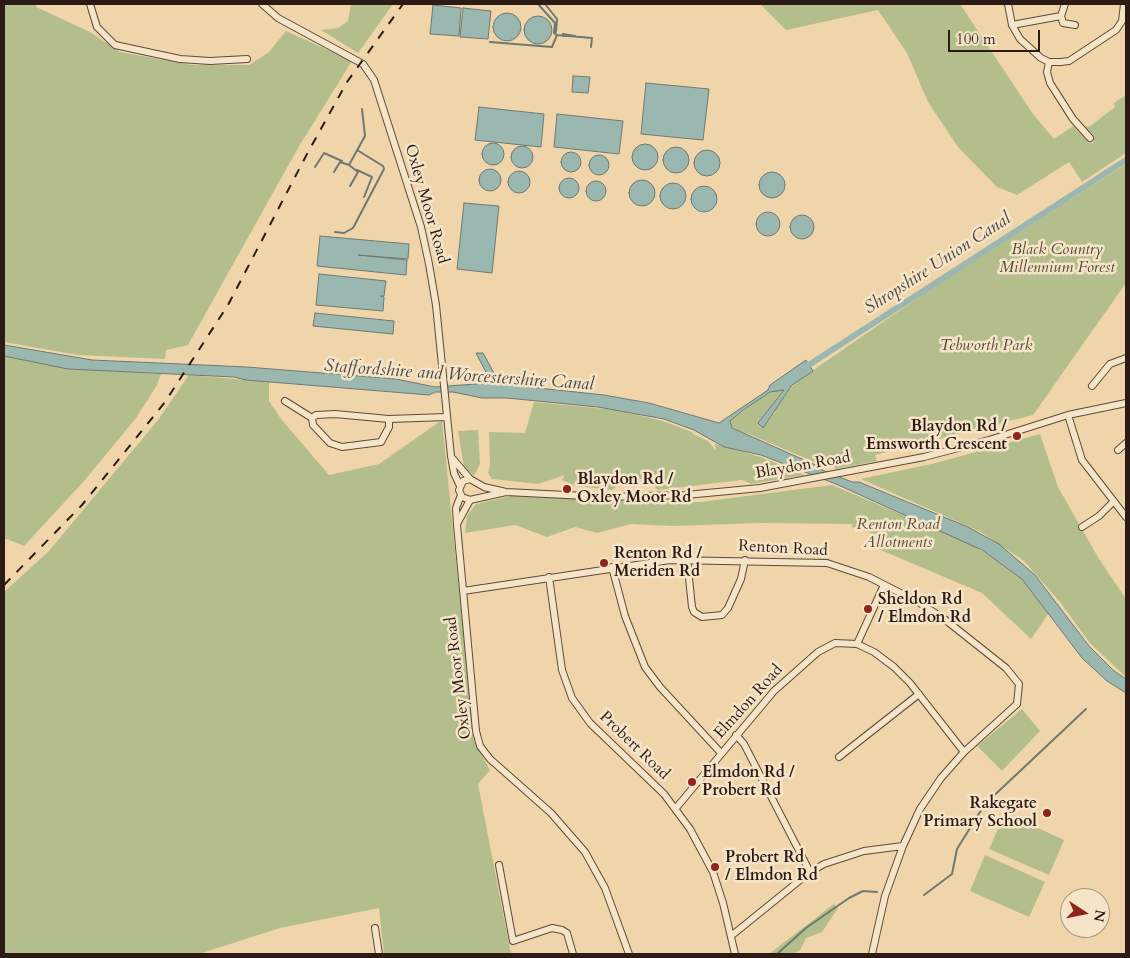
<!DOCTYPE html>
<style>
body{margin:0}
#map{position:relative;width:1130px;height:958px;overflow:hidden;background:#f0d5ab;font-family:Cardo,serif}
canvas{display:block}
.frame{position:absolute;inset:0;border:5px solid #2c1b14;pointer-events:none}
.north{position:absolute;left:1060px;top:888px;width:50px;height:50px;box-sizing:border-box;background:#f5e4c8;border:1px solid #a59480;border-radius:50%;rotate:101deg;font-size:14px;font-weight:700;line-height:20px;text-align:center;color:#2c1b14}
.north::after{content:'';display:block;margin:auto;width:18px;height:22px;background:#8f2418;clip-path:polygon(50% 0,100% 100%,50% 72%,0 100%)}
.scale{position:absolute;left:948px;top:30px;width:92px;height:22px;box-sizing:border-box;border:2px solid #2c1b14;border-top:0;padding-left:6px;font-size:15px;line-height:18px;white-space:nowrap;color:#2c1b14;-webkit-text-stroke:4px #f5e4c8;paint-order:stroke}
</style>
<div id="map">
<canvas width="1130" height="958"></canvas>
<div class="frame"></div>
<div class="north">N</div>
<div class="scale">100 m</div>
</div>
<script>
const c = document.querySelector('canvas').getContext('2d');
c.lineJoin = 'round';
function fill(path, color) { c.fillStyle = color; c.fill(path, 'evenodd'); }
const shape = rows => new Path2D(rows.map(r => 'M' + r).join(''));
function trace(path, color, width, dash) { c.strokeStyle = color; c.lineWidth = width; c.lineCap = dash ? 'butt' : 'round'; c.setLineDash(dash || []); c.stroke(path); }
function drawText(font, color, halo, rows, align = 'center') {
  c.font = font + ' Cardo,serif'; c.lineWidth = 5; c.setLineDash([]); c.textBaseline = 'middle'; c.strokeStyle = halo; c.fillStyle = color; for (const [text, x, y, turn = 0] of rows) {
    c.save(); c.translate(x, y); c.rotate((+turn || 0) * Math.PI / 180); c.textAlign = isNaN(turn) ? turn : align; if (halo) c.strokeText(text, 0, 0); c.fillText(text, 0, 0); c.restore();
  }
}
const green = shape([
 [4,4,36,4,36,7,90,32,120,52,192,65,249,65,269,52,286,31,352,61,298,148,188,345,166,350,165,359,78,355,4,342],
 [351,4,393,4,358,53,321,30,338,28,348,21],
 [760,4,960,4,1033,114,1054,139,1073,126,1089,143,1093,143,1094,135,1084,127,1090,126,1115,107,1114,103,1126,95,1126,153,1082,182,1069,162,1017,195,997,187,958,147,928,102,907,53,878,10,786,30],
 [1126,164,1126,283,1033,415,875,455,877,461,835,469,835,465,826,467,749,434,738,431,730,425,732,419,770,392,784,389,758,423,763,427,775,412,776,407,796,382,938,284],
 [4,356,68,369,161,374,157,385,136,418,85,480,24,546,4,538],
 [189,375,269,382,269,401,281,419,329,475,379,464,442,420,474,741,490,770,478,784,511,954,384,954,379,908,280,928,199,954,4,954,4,592,48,552,158,420],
 [534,402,616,410,663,421,692,432,693,434,708,441,716,451,715,444,761,457,805,475,751,484,742,480,658,490,647,479,628,479,612,490,576,486,562,480,565,475,538,484,492,479,488,473,490,465,489,432,525,433],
 [478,430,480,464,474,476,464,467,458,431],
 [1040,434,1058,487,1099,559,1126,599,1126,677,1089,642,1060,602,1024,561,981,532,861,479,936,463],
 [832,485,967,542,1009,568,1022,579,1049,613,1031,639,982,593,869,545,874,534,852,527,852,524,760,523,672,526,631,524,597,533,575,527,547,537,515,525,465,533,467,516,476,504,510,496,700,502],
 [1022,709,1040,731,1002,771,977,746],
 [1005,813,1064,840,1049,875,989,849],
 [985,855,1045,882,1029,917,970,891],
 [834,904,838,908,822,932,806,938,800,950,793,954,769,954]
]);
const water = shape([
 [433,5,461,8,459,36,430,34,433,5],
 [463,8,491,11,488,39,460,37,463,8],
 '493 27a14 14 0 1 1 28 0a14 14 0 1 1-28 0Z',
 '524 30a14 14 0 1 1 28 0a14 14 0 1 1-28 0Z',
 [573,76,590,77,588,93,572,92,573,76],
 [646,83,709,89,703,140,641,134,646,83],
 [479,107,544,114,541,147,475,140,479,107],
 [557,114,623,121,619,154,554,147,557,114],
 '482 154a11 11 0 1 1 22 0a11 11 0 1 1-22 0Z',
 '632 157a13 13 0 1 1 26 0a13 13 0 1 1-26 0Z',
 '511 157a11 11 0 1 1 22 0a11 11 0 1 1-22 0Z',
 '663 160a13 13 0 1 1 26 0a13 13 0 1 1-26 0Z',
 '694 163a13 13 0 1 1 26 0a13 13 0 1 1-26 0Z',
 '561 162a10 10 0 1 1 20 0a10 10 0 1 1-20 0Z',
 '589 165a10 10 0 1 1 20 0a10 10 0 1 1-20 0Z',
 '479 180a11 11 0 1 1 22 0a11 11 0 1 1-22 0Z',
 '508 182a11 11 0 1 1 22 0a11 11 0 1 1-22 0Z',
 '759 185a13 13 0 1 1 26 0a13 13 0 1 1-26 0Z',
 '559 188a10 10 0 1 1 20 0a10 10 0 1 1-20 0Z',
 '629 193a13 13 0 1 1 26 0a13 13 0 1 1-26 0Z',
 '586 191a10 10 0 1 1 20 0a10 10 0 1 1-20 0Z',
 '660 196a13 13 0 1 1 26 0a13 13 0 1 1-26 0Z',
 '691 199a13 13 0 1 1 26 0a13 13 0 1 1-26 0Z',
 [464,203,499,206,492,273,457,269,464,203],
 '756 224a12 12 0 1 1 24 0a12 12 0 1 1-24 0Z',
 '790 227a12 12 0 1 1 24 0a12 12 0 1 1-24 0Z',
 [320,236,409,244,408,259,358,255,407,260,406,275,317,266,320,236],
 [319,274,386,281,384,296,380,296,384,297,383,311,316,305,319,274],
 [315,313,394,321,393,334,313,326,315,313],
 [4,345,92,360,247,367,396,379,435,387,489,383,490,380,476,353,483,353,500,384,604,395,649,403,719,423,768,390,770,385,806,360,813,371,792,385,763,428,758,423,784,390,770,392,742,411,730,421,732,428,820,467,822,470,852,482,859,482,968,527,999,544,1035,575,1089,646,1114,671,1126,679,1126,693,1107,681,1082,658,1022,579,982,550,836,484,761,455,724,447,694,430,664,419,598,407,507,398,482,398,453,392,435,392,429,395,246,380,234,377,68,369,4,356,4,345]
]);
const stream = shape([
 [538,4,555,23,554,33,557,35],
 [545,4,557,19,556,32],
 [563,34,575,36],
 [563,36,575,36],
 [490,42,552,47,557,35,592,38,591,47],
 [315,167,324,153,342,161],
 [357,170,372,177,364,197],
 [334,172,340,162,349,165],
 [350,186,358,172,349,165,365,136,362,109],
 [335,232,344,233,353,228,384,169,383,166,357,150],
 [924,895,952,874,957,849,985,804,1086,709],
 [777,954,806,928,849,898,863,891,877,892]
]);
const canal = shape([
 [804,368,1126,160]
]);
const minor = shape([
 [90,4,97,27,115,45,180,59,210,61,247,59],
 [262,4,278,18,363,64,374,80,421,227,429,264,436,305,451,456,454,473,460,486],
 [1008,4,1012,25,1020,39,1041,58,1049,62,1061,62,1069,61,1116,30,1122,21,1124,4],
 [1065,4,1061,16,1063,23,1075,25],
 [1012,25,1061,16],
 [1049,62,1047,72,1050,83,1073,119,1090,138],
 [1092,386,1110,364,1126,358],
 [285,401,312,418],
 [1068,415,1082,460,1126,517],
 [389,419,389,427,381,442,342,447,330,443,313,425,312,418,316,415,335,414,389,419,446,417],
 [1118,450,1126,443],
 [453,459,470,479],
 [506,492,470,500,462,497,459,490,463,481,470,479,484,487,506,492,606,497,686,495,760,488,924,457,989,440,1068,415,1126,403],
 [461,495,456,508,457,525,476,731,480,746,490,759,551,813,585,852,605,888,629,954],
 [457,524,470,500],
 [1082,527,1099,516,1114,501],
 [687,559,692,607,694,612,702,617,722,615,728,608,741,579,745,560],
 [612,567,625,616,645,667,660,687,721,753],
 [549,577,562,670,572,698,590,723,664,794,690,829,713,872,723,903,735,954],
 [463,591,670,560,827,563,869,577,918,602,943,618,1006,668,1019,684,1017,704,964,752,941,778,920,809,903,846,885,896,872,954],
 [857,644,884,585],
 [736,735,744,744,810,872],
 [839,757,919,694],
 [676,808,774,691,818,652,835,643,857,644,874,652,894,667,910,683,964,752],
 [499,865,513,941,552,928,562,930,567,933,573,954],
 [375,928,379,954],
 [731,936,810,872,824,864,864,851,903,846]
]);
const rail = shape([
 [4,585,82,505,165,402,228,305,307,154,347,82,403,4]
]);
const markers = [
 [1017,436,5,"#8f2418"],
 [567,489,5,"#8f2418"],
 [604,563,5,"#8f2418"],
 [868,609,5,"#8f2418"],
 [692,782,5,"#8f2418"],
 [1047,813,5,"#8f2418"],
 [715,867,5,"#8f2418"]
];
const streetNames = [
 ["Oxley Moor Road",426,204,74],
 ["Blaydon Road",803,466,-10],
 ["Renton Road",783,549,3],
 ["Oxley Moor Road",459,678,-97],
 ["Elmdon Road",749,702,-48],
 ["Probert Road",634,746,44]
];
const parkNames = [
 ["Black Country",1057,250],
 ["Millennium Forest",1057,268],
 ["Tebworth Park",986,346],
 ["Renton Road",898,525],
 ["Allotments",898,543]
];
const poiNames = [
 ["Blaydon Rd /",1007,427,"right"],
 ["Emsworth Crescent",1007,445,"right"],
 ["Blaydon Rd /",577,480],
 ["Oxley Moor Rd",577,498],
 ["Renton Rd /",614,554],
 ["Meriden Rd",614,572],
 ["Sheldon Rd",878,600],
 ["/ Elmdon Rd",878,618],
 ["Elmdon Rd /",702,773],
 ["Probert Rd",702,791],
 ["Rakegate",1037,804,"right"],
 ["Primary School",1037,822,"right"],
 ["Probert Rd",725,858],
 ["/ Elmdon Rd",725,876]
];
const waterNames = [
 ["Shropshire Union Canal",938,264,-33],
 ["Staffordshire and Worcestershire Canal",459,376,4]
];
fill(green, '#b4be8d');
fill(water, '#9bb8b0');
trace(water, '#6f7972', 1);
trace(stream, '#6f7972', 2);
trace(canal, '#9bb8b0', 6);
trace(minor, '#5d4a3a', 8);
trace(minor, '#f5e4c8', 6);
trace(rail, '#2c1b14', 2, [9, 9]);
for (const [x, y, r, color] of markers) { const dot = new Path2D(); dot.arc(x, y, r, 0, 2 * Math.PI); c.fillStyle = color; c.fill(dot); trace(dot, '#f5e4c8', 2); }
drawText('16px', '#2c1b14', '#f5e4c8', streetNames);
drawText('italic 16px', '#554c38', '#f5e4c8', parkNames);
drawText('bold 16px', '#2c1b14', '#f5e4c8', poiNames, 'left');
drawText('italic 18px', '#4d4a43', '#f5e4c8', waterNames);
</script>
